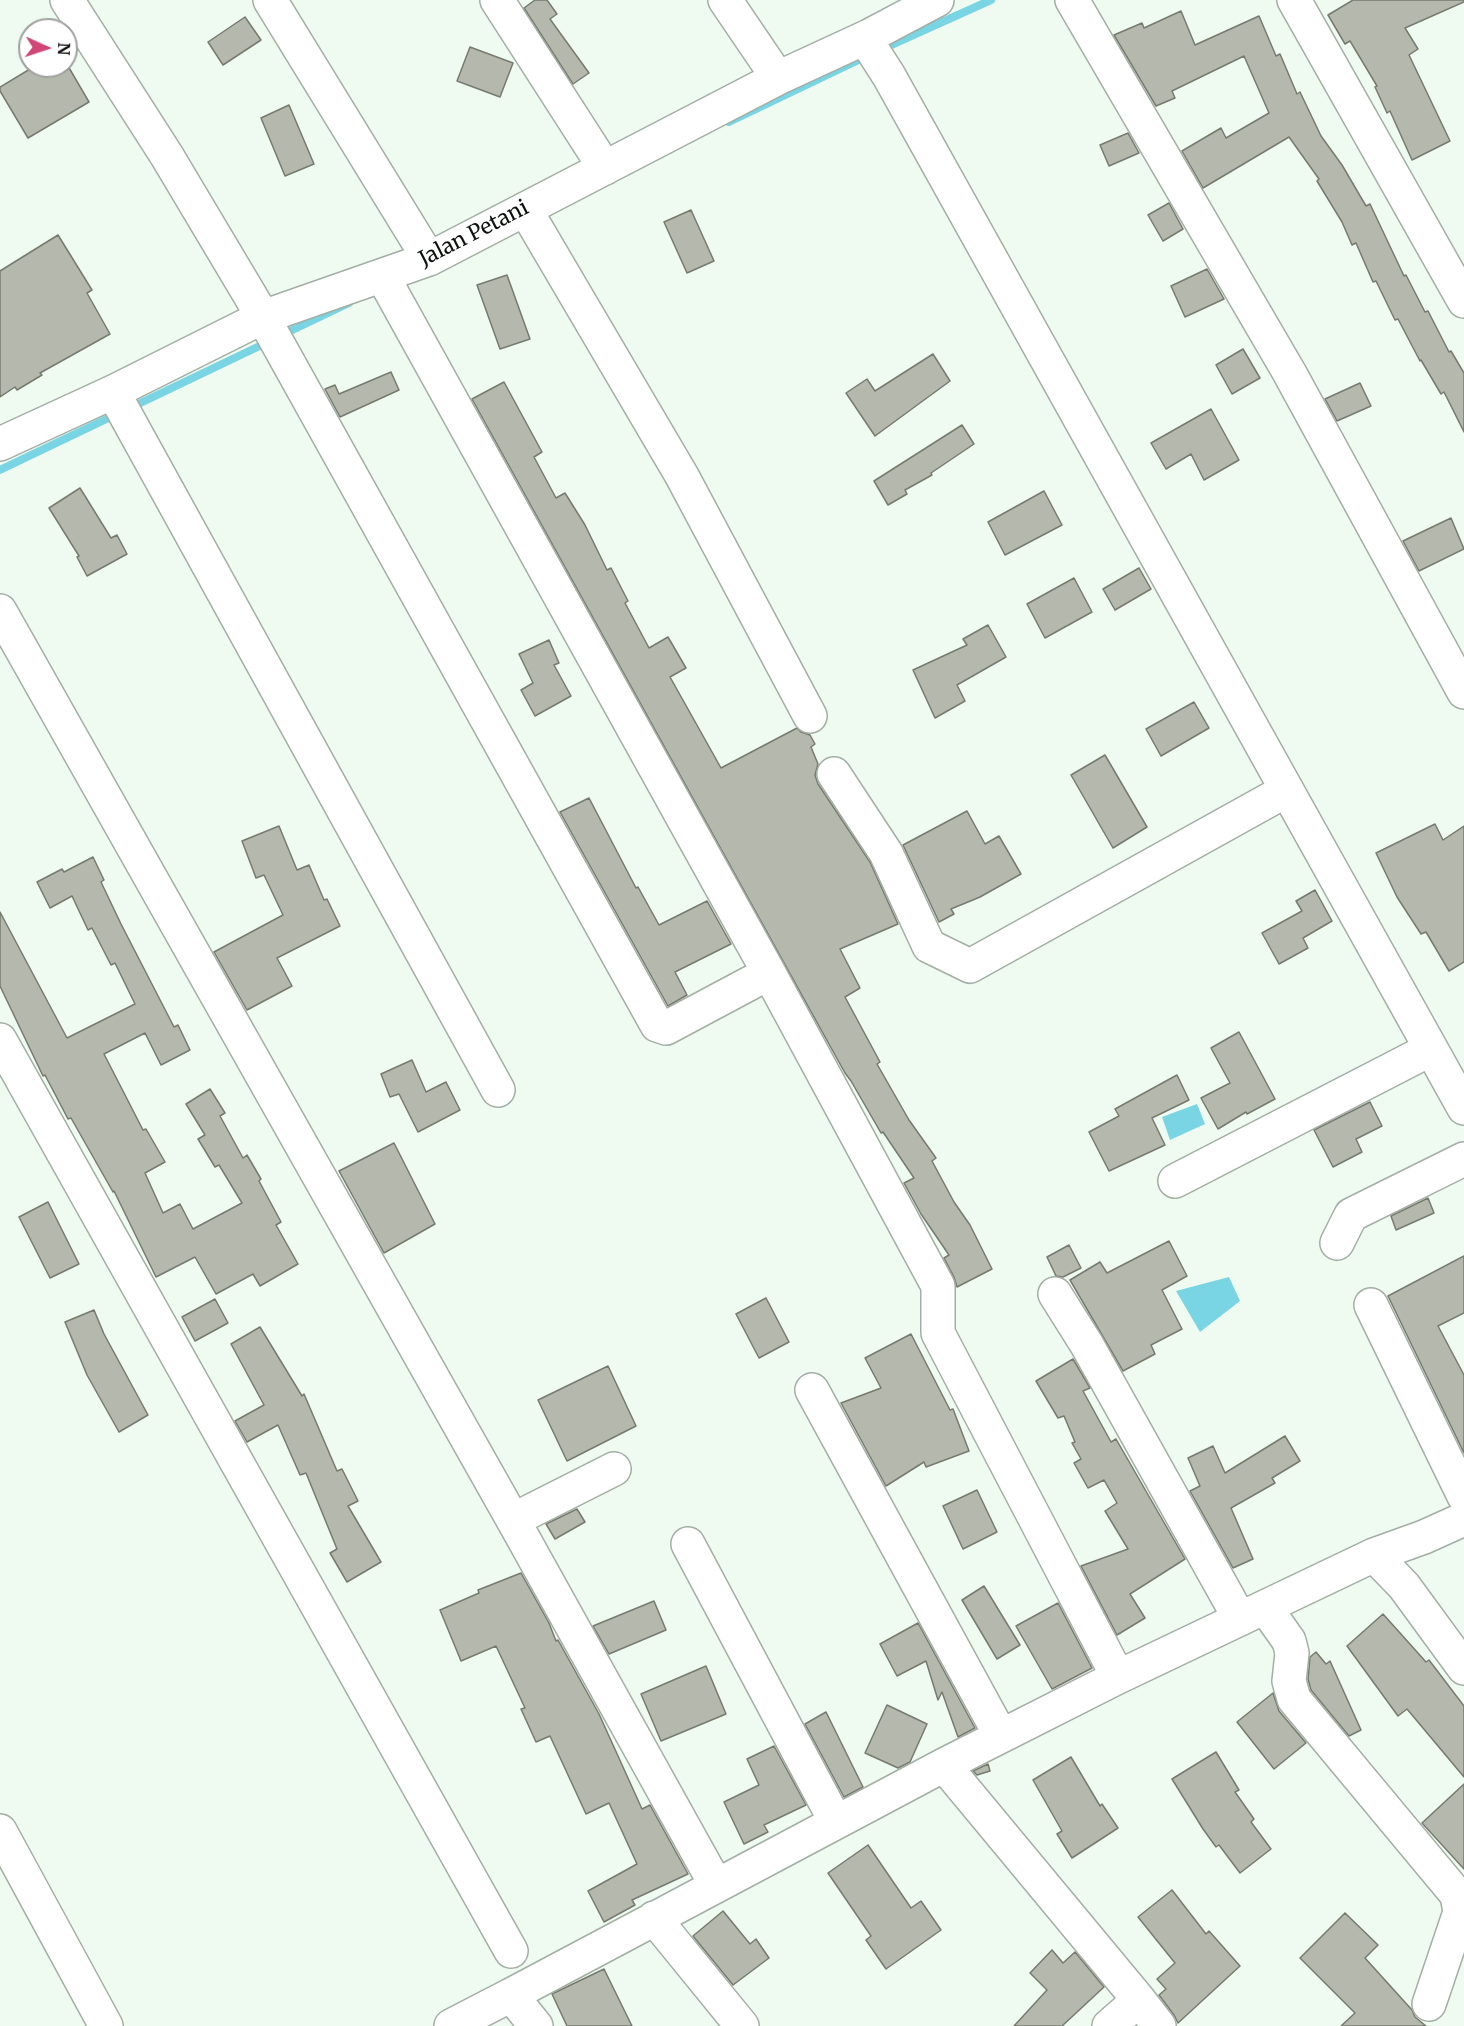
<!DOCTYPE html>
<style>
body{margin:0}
#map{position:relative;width:1464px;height:2026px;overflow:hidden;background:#effbf1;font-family:Merriweather,serif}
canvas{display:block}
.north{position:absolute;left:18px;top:18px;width:60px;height:60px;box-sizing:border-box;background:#fff;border:2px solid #9fa09f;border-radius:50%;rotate:93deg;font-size:16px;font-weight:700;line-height:24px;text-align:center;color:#0e120e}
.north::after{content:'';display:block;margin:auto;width:21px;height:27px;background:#d14577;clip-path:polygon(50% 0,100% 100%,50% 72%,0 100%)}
</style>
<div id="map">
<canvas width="1464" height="2026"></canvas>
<div class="north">N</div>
</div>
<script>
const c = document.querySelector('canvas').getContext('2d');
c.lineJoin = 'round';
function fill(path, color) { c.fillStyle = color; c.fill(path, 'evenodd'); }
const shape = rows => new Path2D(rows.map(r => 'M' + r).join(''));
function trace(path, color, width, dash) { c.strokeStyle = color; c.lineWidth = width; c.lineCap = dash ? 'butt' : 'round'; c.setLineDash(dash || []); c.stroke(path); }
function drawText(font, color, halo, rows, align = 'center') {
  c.font = font + ' Merriweather,serif'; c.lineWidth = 6; c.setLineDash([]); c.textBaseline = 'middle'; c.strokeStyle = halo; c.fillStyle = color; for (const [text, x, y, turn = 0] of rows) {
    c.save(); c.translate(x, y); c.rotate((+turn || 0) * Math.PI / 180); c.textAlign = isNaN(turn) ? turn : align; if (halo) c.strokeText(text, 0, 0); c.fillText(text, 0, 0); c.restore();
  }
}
const water = shape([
 [1197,1104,1205,1124,1170,1140,1162,1117],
 [1229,1277,1240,1301,1200,1332,1176,1291]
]);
const stream = shape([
 [880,50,991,0],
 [729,122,869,55],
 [282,335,349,303],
 [130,408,270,341],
 [0,470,119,413]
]);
const building = shape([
 [535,0,547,0,557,14,550,19,589,73,573,84,524,8,535,0],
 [1353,0,1464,0,1464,2,1405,28,1418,49,1409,55,1450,141,1412,160,1390,111,1387,113,1375,87,1377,86,1350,41,1345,44,1328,15,1353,0],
 [1181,11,1195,45,1259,16,1276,56,1280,54,1297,94,1300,92,1321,136,1342,165,1366,206,1370,204,1404,276,1406,275,1425,312,1428,311,1449,352,1451,351,1464,373,1464,432,1444,392,1441,394,1421,360,1420,361,1398,319,1395,320,1376,281,1373,282,1356,243,1352,245,1342,222,1317,181,1319,179,1289,137,1203,188,1182,151,1221,128,1226,138,1269,113,1244,56,1172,91,1175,98,1156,106,1114,35,1142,23,1144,28,1181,11],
 [245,17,261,40,223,65,208,42,245,17],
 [470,47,513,63,500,97,457,81,470,47],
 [35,66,68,66,89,102,28,138,0,91,0,87,35,66],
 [289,105,314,164,285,176,261,118,289,105],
 [1128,133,1139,153,1109,166,1100,145,1128,133],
 [1169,203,1183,229,1163,241,1148,215,1169,203],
 [691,210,714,261,687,273,664,222,691,210],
 [58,235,92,290,87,293,110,334,40,373,42,375,17,390,15,387,0,397,0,271,58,235],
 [1207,269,1224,299,1185,317,1171,286,1207,269],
 [507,275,530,339,500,349,477,285,507,275],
 [1243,349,1260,378,1232,394,1216,365,1243,349],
 [933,354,950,381,875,436,846,393,867,379,875,391,933,354],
 [391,372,399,390,340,417,325,389,335,385,339,394,391,372],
 [504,382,542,452,534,457,556,498,565,493,585,525,607,570,611,568,628,601,625,603,649,648,668,637,686,668,670,677,721,768,797,728,801,732,810,735,815,744,811,747,818,764,815,775,818,784,870,862,898,924,840,949,860,988,845,997,880,1062,877,1064,909,1120,936,1158,932,1161,954,1202,970,1225,992,1269,957,1287,954,1277,944,1258,949,1255,921,1214,904,1183,914,1178,883,1132,881,1133,851,1081,845,1073,472,399,504,382],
 [1360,383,1371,406,1337,421,1325,399,1360,383],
 [1211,409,1239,460,1204,480,1191,454,1166,469,1151,443,1211,409],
 [962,425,974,444,931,473,932,475,905,490,907,494,888,505,874,481,962,425],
 [80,488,111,538,117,535,127,554,87,576,77,557,79,556,49,508,80,488],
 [1044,491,1062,525,1005,555,988,522,1044,491],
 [1451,518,1464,549,1419,571,1403,541,1451,518],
 [1139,568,1151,589,1115,610,1103,589,1139,568],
 [1074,578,1092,612,1045,638,1027,604,1074,578],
 [988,625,1006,657,957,685,965,701,935,718,913,670,967,645,963,639,988,625],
 [549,640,559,663,554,665,571,696,535,716,521,690,533,683,519,654,549,640],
 [1194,702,1209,728,1161,756,1146,729,1194,702],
 [1105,755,1147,827,1113,848,1071,775,1105,755],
 [589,798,636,888,638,887,659,925,707,901,731,944,675,972,687,995,668,1006,560,812,589,798],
 [967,811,985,844,999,836,1021,874,980,897,951,909,954,914,939,922,903,845,967,811],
 [1435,824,1443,840,1464,826,1464,962,1449,971,1426,932,1421,934,1397,897,1376,853,1435,824],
 [279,826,297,870,309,865,324,900,327,899,340,926,277,958,292,986,247,1010,214,952,283,915,264,875,256,878,242,841,279,826],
 [93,857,104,880,101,882,121,924,174,1027,178,1025,190,1050,161,1065,145,1033,104,1054,143,1130,146,1129,165,1162,145,1173,163,1213,180,1204,193,1229,242,1203,219,1165,215,1167,198,1139,205,1135,186,1104,210,1089,225,1113,220,1116,243,1158,247,1155,261,1179,259,1181,281,1222,276,1225,298,1264,260,1286,253,1274,216,1294,195,1257,156,1277,114,1191,113,1192,71,1118,68,1119,45,1075,43,1076,0,986,0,912,67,1038,135,1004,115,963,111,965,92,928,88,930,72,896,50,908,37,882,62,869,64,872,93,857],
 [1315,890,1332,921,1303,938,1308,948,1279,964,1262,933,1302,911,1296,901,1315,890],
 [1239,1032,1275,1099,1247,1114,1246,1112,1218,1129,1201,1098,1230,1083,1211,1048,1239,1032],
 [412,1060,426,1092,446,1082,460,1110,418,1132,399,1094,390,1097,381,1074,412,1060],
 [1177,1075,1189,1100,1152,1118,1165,1145,1109,1171,1089,1132,1119,1116,1115,1109,1177,1075],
 [1370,1102,1382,1126,1356,1139,1362,1152,1333,1167,1314,1130,1370,1102],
 [394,1143,435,1224,384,1253,339,1171,394,1143],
 [1428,1198,1434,1213,1396,1230,1391,1216,1428,1198],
 [48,1202,79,1264,50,1278,19,1217,48,1202],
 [1169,1241,1187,1276,1162,1290,1182,1329,1151,1345,1155,1354,1123,1371,1070,1280,1100,1262,1107,1273,1169,1241],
 [1069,1245,1081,1268,1063,1277,1056,1276,1047,1257,1069,1245],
 [1464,1256,1464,1313,1438,1326,1464,1375,1464,1453,1388,1296,1464,1256],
 [766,1298,789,1342,759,1358,736,1314,766,1298],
 [215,1299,228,1323,195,1341,182,1317,215,1299],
 [94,1310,104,1334,148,1415,119,1432,87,1375,65,1322,94,1310],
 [260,1327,302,1396,304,1394,337,1471,342,1469,358,1501,348,1506,381,1562,347,1582,330,1553,337,1549,306,1473,300,1475,278,1425,247,1442,235,1421,264,1405,231,1344,260,1327],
 [911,1334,950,1410,953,1409,969,1451,926,1467,924,1462,886,1486,841,1403,881,1388,865,1358,911,1334],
 [1073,1359,1090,1388,1083,1391,1111,1442,1116,1439,1185,1559,1130,1594,1145,1618,1117,1635,1081,1566,1128,1549,1105,1511,1117,1503,1104,1480,1088,1488,1074,1463,1081,1459,1072,1443,1075,1442,1064,1416,1058,1418,1036,1381,1073,1359],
 [608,1366,636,1426,567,1461,538,1400,608,1366],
 [1285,1436,1300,1461,1272,1478,1275,1483,1231,1508,1253,1559,1233,1568,1190,1491,1200,1486,1188,1458,1213,1446,1225,1473,1285,1436],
 [977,1490,997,1532,963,1549,943,1506,977,1490],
 [577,1509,585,1522,555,1539,546,1524,577,1509],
 [521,1573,549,1623,556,1641,558,1640,599,1714,642,1809,650,1805,688,1874,632,1900,635,1905,604,1922,588,1891,637,1864,609,1803,586,1814,550,1736,536,1742,521,1709,525,1708,496,1646,461,1661,440,1610,479,1593,478,1590,521,1573],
 [984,1586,1020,1645,997,1659,962,1600,984,1586],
 [654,1601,666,1630,609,1654,593,1626,654,1601],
 [1058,1603,1092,1668,1052,1689,1016,1626,1058,1603],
 [1383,1614,1426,1662,1429,1660,1464,1706,1464,1777,1407,1709,1398,1716,1347,1646,1383,1614],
 [918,1623,975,1728,958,1737,942,1692,938,1700,926,1661,897,1676,880,1644,918,1623],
 [1316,1652,1326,1664,1330,1661,1361,1730,1349,1736,1311,1690,1308,1679,1310,1657,1316,1652],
 [706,1666,726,1714,661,1741,641,1694,706,1666],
 [1273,1693,1279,1711,1306,1743,1274,1769,1237,1722,1273,1693],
 [887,1705,927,1724,910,1762,898,1768,865,1753,887,1705],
 [826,1712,863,1787,844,1797,805,1724,826,1712],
 [774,1746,806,1805,764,1825,768,1832,744,1844,724,1802,759,1785,747,1759,774,1746],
 [1216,1752,1239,1790,1235,1792,1254,1819,1251,1822,1271,1849,1240,1873,1219,1845,1216,1847,1203,1829,1172,1779,1216,1752],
 [1071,1757,1100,1806,1102,1804,1118,1828,1072,1858,1057,1834,1062,1831,1033,1780,1071,1757],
 [988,1764,990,1771,977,1775,973,1771,988,1764],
 [1464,1784,1464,1869,1422,1823,1464,1784],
 [868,1845,911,1908,921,1901,941,1930,886,1969,866,1940,871,1936,828,1873,868,1845],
 [1172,1890,1206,1934,1209,1931,1240,1966,1178,2023,1174,2015,1159,1995,1166,1989,1157,1979,1175,1963,1138,1917,1172,1890],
 [723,1911,750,1944,756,1939,769,1958,733,1985,693,1936,723,1911],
 [1345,1913,1378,1945,1365,1958,1412,2010,1415,2017,1426,2026,1341,2026,1355,2013,1300,1958,1345,1913],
 [1052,1950,1063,1963,1075,1952,1104,1987,1062,2026,1014,2026,1047,1990,1030,1973,1052,1950],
 [604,1969,632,2026,567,2026,552,1994,604,1969]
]);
const minor = shape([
 [67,0,167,156,263,317,657,1025,666,1028,769,973],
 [270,0,429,259],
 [497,0,605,168],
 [725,0,778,78],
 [1072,0,1289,372,1464,692],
 [1294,0,1464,301],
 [869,36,873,51,889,76,1464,1108],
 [525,209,682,476,810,716],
 [383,277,769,973,938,1286,938,1333,1118,1677],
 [113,392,498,1090],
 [0,444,113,392,263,317,429,259,778,78,869,36,937,0],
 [0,611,517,1527,716,1885],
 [834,774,886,853,929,946,970,966,1287,790],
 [0,1040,511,1951],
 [1175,1181,1431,1049],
 [1337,1243,1351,1215,1464,1159],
 [1055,1294,1087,1345,1240,1619],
 [1371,1305,1464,1496],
 [812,1390,1001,1736],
 [513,1520,614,1469],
 [688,1544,836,1822],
 [1374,1555,1404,1586,1464,1668],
 [1265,1607,1289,1641,1292,1653,1289,1681,1294,1699,1457,1895,1460,1912,1429,2004],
 [944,1765,1139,2000,1109,2026],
 [0,1831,106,2026],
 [654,1918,742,2026],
 [1139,2000,1159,2026],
 [451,2026,511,1995],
 [536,2026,511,1995,944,1765,1118,1677,1374,1555,1424,1537,1464,1519]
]);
const streetNames = [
 ["Jalan Petani",474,234,-27]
];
fill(water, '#79d4e3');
trace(stream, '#79d4e3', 8);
fill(building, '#b5b9ad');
trace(building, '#777a6f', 1.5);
trace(minor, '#a3aea4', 36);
trace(minor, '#fff', 33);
drawText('21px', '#0e120e', '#fff', streetNames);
</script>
